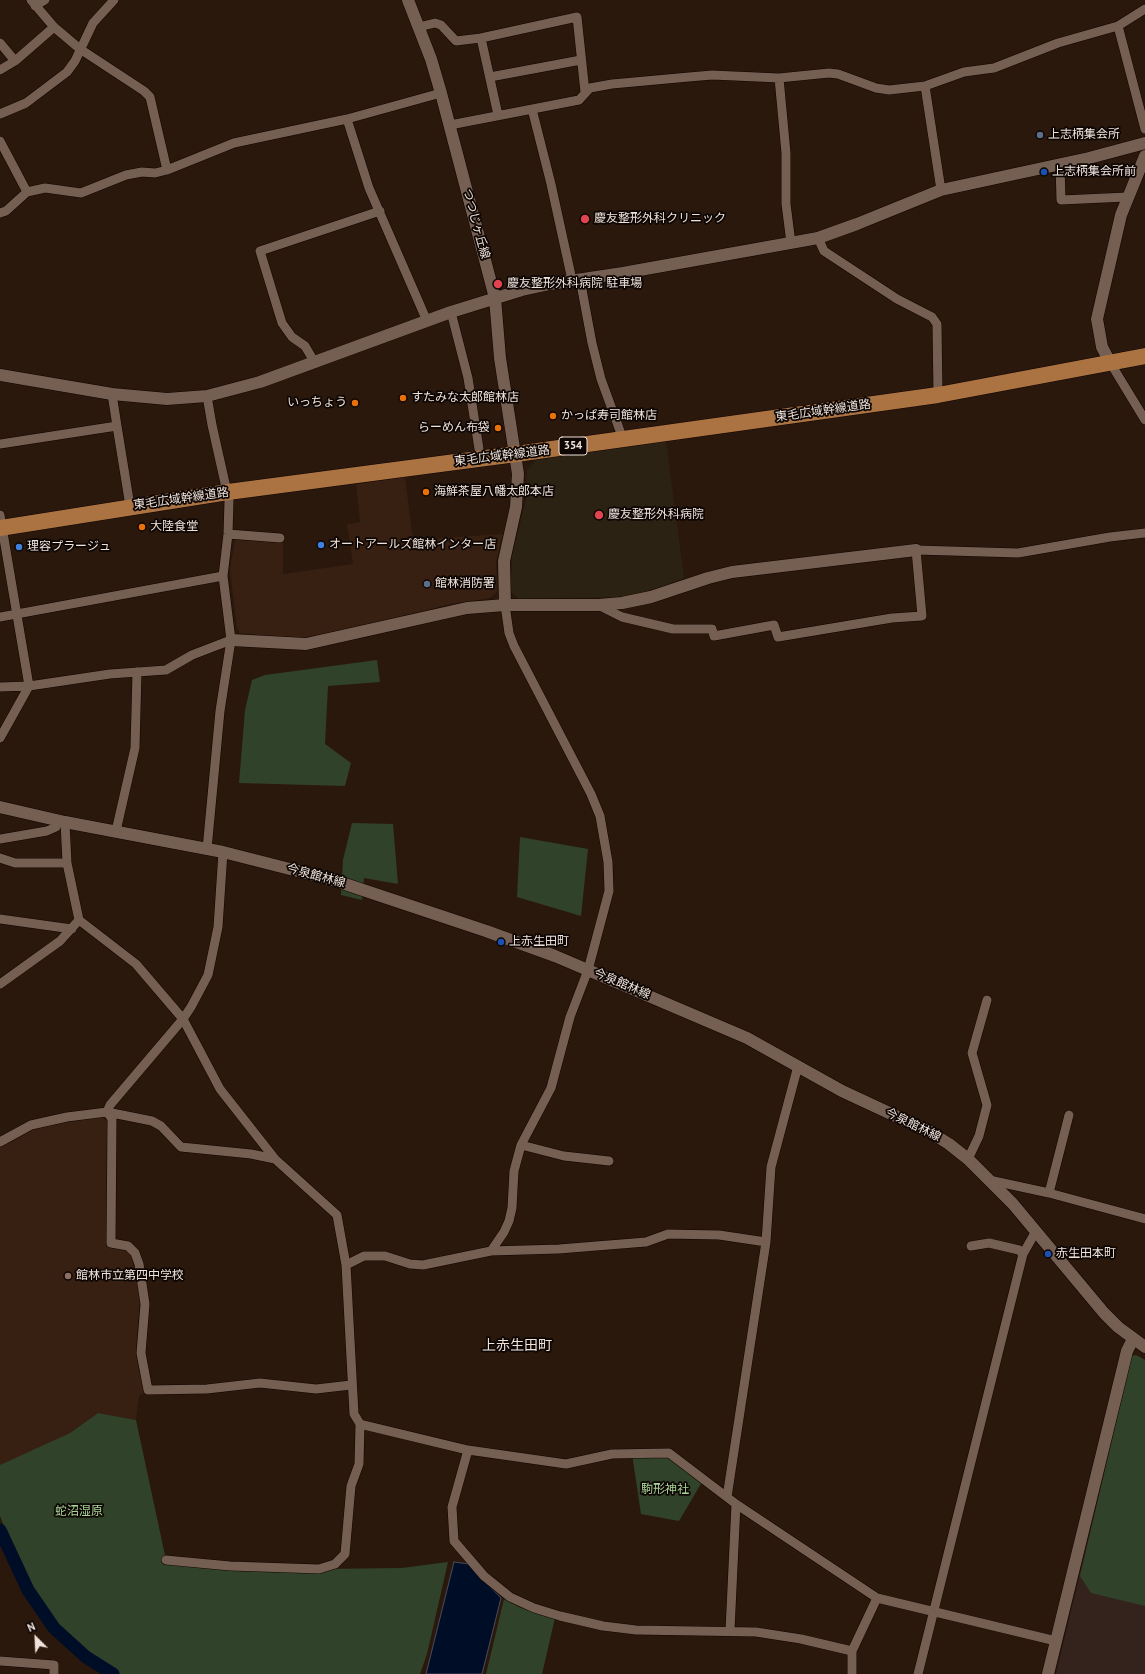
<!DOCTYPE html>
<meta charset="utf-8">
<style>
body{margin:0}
#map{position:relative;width:1145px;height:1674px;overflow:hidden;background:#2a180d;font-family:"PT Sans",sans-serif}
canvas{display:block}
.north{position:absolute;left:16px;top:1618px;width:40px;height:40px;-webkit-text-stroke:3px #0d0603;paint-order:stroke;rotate:336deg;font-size:11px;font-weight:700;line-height:16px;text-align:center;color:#efe2db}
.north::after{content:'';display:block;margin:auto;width:14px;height:18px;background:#efe2db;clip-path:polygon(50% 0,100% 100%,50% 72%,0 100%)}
</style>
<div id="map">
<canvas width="1145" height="1674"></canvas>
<div class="north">N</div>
</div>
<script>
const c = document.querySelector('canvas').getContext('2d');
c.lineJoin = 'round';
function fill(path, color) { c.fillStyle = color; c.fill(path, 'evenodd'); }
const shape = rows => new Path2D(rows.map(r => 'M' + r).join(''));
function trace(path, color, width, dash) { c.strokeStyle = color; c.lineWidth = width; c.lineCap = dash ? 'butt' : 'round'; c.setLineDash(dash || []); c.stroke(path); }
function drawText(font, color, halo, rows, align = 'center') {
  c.font = font + ' "PT Sans","Noto Sans JP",sans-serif'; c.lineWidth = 3.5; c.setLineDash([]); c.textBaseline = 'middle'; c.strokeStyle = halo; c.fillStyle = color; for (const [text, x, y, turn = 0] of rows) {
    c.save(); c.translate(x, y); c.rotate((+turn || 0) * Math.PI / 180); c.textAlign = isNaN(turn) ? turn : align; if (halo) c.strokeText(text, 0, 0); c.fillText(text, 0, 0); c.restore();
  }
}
const built = shape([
 [405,477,413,540,503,534,496,562,497,592,490,598,451,604,335,633,306,637,274,637,240,633,237,628,230,570,235,539,283,543,283,574,353,564,347,524,360,522,356,484],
 [103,1117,108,1123,107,1246,120,1247,125,1249,131,1255,140,1297,136,1352,144,1393,139,1396,136,1420,98,1413,70,1433,0,1470,0,1146,34,1129,51,1124]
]);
const industrial = shape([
 [1136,1355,1145,1360,1145,1674,1056,1674,1132,1356]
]);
const medical = shape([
 [666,441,684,578,655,589,620,597,519,599,511,592,512,556,526,500,527,470,537,459]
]);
const green = shape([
 [377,660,380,682,328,686,325,744,351,763,345,786,239,783,245,710,252,680,265,675],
 [352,823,393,824,398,884,364,878,362,900,341,895,343,860],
 [520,837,588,849,581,916,517,897],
 [1136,1355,1145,1360,1145,1606,1091,1593,1080,1576,1132,1356],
 [98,1413,136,1420,166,1560,319,1569,402,1568,448,1562,427,1654,420,1674,116,1674,86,1657,28,1590,0,1516,0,1465,70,1433],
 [632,1454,668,1457,702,1482,679,1521,641,1514],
 [504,1599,519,1607,555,1618,542,1674,486,1674]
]);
const water = shape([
 [454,1562,469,1564,501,1598,482,1674,426,1674,454,1562]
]);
const river = shape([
 [0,1530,28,1590,54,1628,86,1657,113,1674]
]);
const street = shape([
 [31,0,54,27,80,49,144,91,150,97,167,170],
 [35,6,45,0],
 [1118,26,1145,129],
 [419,27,435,23,441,25,456,41,481,38,577,17,585,92],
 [481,38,498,115],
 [0,43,15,61],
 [0,70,15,61,54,27],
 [490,77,581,60],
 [779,78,786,153,786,204,791,243],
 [925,86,941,190],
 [532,109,551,184,572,280],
 [0,114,26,103,67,72,75,61,93,23,114,0],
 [347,119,369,188,427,321],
 [450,125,579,100,590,88,612,84,689,77,712,75,779,78,829,73,838,74,876,88,889,90,925,86,964,72,994,68,1058,43,1118,26,1145,9],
 [0,141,27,192],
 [1060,164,1061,200,1127,197],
 [0,213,6,211,27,192,45,188,81,193,126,175,142,172,155,173,167,170,234,143,347,119,441,93],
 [818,238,824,251,830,255,897,299,932,317,937,324,938,395],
 [580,279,592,343,601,379,620,431],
 [451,312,468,378,479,449],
 [315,363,305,346,292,337,282,323,260,251,380,211],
 [1111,364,1145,420],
 [117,426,130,506],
 [0,444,117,426,112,394],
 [0,515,29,686,0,738],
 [228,534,280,538],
 [598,605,622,617,673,629,712,629,714,636,774,625,778,637,892,618,922,616,916,550,1018,553,1110,537,1145,533],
 [0,617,223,576],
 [0,687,29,686,110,674,166,670,192,655,231,640],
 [116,831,135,748,137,672],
 [0,839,47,831,56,827,58,820],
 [207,849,220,711,231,640,223,576,228,534,229,501,212,425,207,396],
 [223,852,218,927,208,975,191,1007,183,1019,110,1105,107,1112,112,1119,111,1243,128,1246,135,1253,139,1264,145,1304,141,1353,148,1390,207,1389,260,1383,316,1389,351,1385],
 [0,858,15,863,67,863],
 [0,919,72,929],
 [79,920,136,964,183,1019,220,1089,275,1159,337,1215,346,1265,354,1414,360,1424,468,1450,566,1464,612,1454,669,1453,736,1504,877,1598,1056,1641],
 [0,984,60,941,79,920,67,863,65,822],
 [0,1142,31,1125,67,1117,107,1112,152,1121,161,1126,181,1147,251,1154,275,1159],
 [521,1145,564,1156,609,1161],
 [968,1159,979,1136,987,1105,972,1053,987,1000],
 [989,1180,1049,1193,1145,1219],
 [1049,1193,1069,1115],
 [971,1246,989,1243,1019,1250,1023,1254],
 [491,1251,504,1232,509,1221,512,1208,514,1171,521,1145,551,1088,570,1017,588,970,609,891,608,862,600,816,591,794,514,646,509,633,505,605],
 [346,1265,364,1256,385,1256,410,1264,423,1265,491,1251,559,1249,646,1242,668,1234,719,1235,766,1242],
 [468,1450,452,1507,454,1541,484,1576,510,1597,534,1608,560,1616,603,1626,636,1630,756,1632,801,1639,852,1651],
 [727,1497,766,1242,771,1167,798,1066],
 [166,1560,230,1566,319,1569,335,1564,345,1554,351,1486,359,1464,360,1424],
 [730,1630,736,1504],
 [0,1661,54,1665,54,1674],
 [852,1674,852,1651,877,1598],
 [918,1674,1023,1254,1036,1231]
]);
const secondary = shape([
 [408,0,431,59,441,93,495,298,500,358,518,474,516,507,504,561,505,605],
 [1111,364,1102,347,1097,319,1121,215,1145,156],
 [0,375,112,394,167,399,207,396,260,382,451,312,522,290,550,284,623,273,818,238,857,224,941,190,1089,158,1145,143],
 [231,640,306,644,467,608,505,605,598,605,622,603,651,597,708,578,732,572,916,550],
 [0,807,65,822,223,852,333,880,486,931,555,956,747,1038,842,1091,930,1132,949,1144,968,1159,1013,1204,1104,1313,1118,1327,1145,1347],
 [1048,1674,1127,1351,1133,1339]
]);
const highway = shape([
 [0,528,228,492,516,454,938,395,1145,356]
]);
const markers = [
 [1040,135,4,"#5c6f8a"],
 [1044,172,4,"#1a4fb4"],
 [585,219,5,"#e0444e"],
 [498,284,5,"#e0444e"],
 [403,398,4,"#e8710a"],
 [355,403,4,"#e8710a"],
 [553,416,4,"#e8710a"],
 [498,428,4,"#e8710a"],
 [426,492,4,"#e8710a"],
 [599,515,5,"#e0444e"],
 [142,527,4,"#e8710a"],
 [321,545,4,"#3f7fe0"],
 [19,547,4,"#3f7fe0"],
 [427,584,4,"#5c6f8a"],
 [501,942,4,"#1a4fb4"],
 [1048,1254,4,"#1a4fb4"],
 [68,1276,4,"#8d6e63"]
];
const shields = [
 [573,446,28]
];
const shieldNames = [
 ["354",573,446]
];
const poiNames = [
 ["上志柄集会所",1048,135],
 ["上志柄集会所前",1052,172],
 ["慶友整形外科クリニック",594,219],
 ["慶友整形外科病院 駐車場",507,284],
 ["すたみな太郎館林店",411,398],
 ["いっちょう",347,403,"right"],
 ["かっぱ寿司館林店",561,416],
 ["らーめん布袋",490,428,"right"],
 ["海鮮茶屋八幡太郎本店",434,492],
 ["慶友整形外科病院",608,515],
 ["大陸食堂",150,527],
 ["オートアールズ館林インター店",329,545],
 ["理容プラージュ",27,547],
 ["館林消防署",435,584],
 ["上赤生田町",509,942],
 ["赤生田本町",1056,1254],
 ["館林市立第四中学校",76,1276]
];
const streetNames = [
 ["つつじヶ丘線",476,224,75],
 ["東毛広域幹線道路",823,411,-8],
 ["東毛広域幹線道路",502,456,-7],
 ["東毛広域幹線道路",181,499,-8],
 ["今泉館林線",316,876,15],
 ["今泉館林線",622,984,23],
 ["今泉館林線",913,1125,26]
];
const parkNames = [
 ["駒形神社",665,1490],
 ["蛇沼湿原",79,1512]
];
const quarterNames = [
 ["上赤生田町",517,1346]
];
fill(built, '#371f11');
fill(industrial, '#34231c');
fill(medical, '#2c2213');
fill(green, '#30422a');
fill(water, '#000d27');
trace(water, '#484d5d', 1);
trace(river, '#000d27', 13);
trace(street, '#110400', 10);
trace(secondary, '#110400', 13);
trace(highway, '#110400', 17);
trace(street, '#755f52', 9);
trace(secondary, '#755f52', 12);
trace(highway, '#aa7341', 16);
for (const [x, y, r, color] of markers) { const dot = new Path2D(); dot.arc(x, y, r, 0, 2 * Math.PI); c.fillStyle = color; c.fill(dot); trace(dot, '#0d0603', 1.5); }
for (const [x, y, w] of shields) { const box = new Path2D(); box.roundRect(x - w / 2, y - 9, w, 18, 3); c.fillStyle = '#0d0603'; c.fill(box); trace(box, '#efe2db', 1); }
drawText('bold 11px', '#efe2db', null, shieldNames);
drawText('12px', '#efe2db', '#0d0603', poiNames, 'left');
drawText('12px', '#efe2db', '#0d0603', streetNames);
drawText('12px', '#a9d49a', '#0d0603', parkNames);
drawText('14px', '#efe2db', '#0d0603', quarterNames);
</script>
